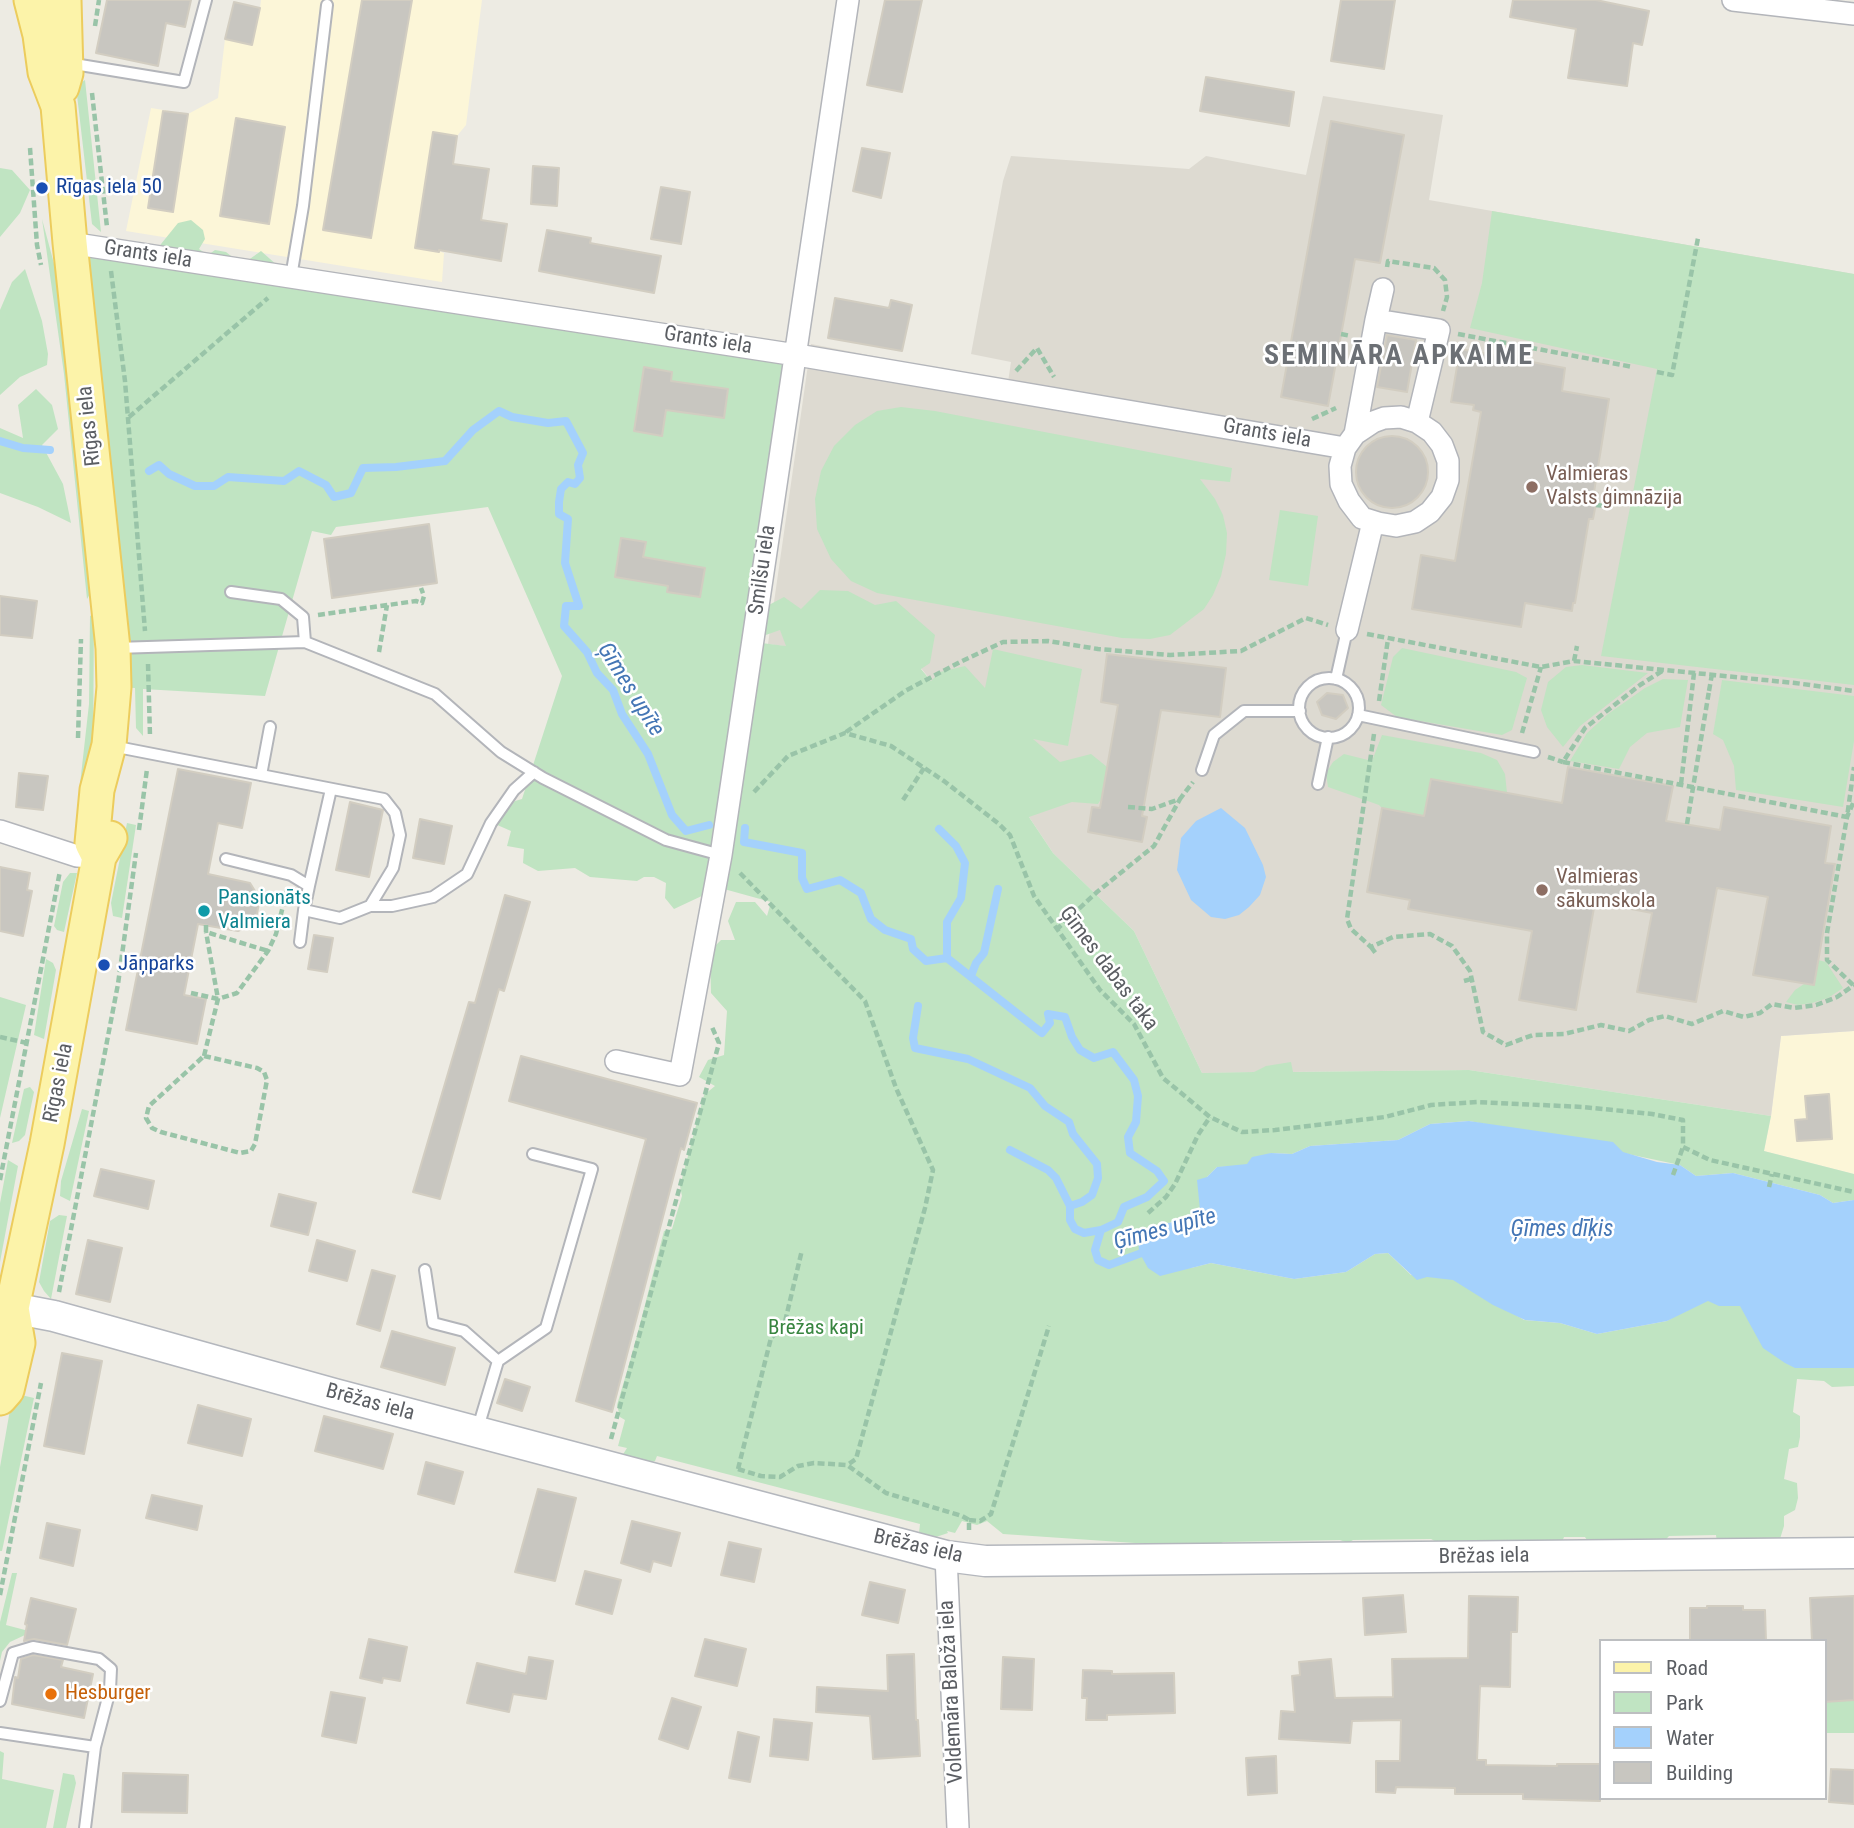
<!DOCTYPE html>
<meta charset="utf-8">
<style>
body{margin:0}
#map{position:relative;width:1854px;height:1828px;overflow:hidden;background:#edebe3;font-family:"Roboto Condensed",sans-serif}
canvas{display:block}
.legend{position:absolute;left:1599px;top:1639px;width:228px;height:161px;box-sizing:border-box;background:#fff;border:2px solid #bdbfc1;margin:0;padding:9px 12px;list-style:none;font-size:21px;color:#5b5e63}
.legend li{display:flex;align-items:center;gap:14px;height:35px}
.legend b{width:35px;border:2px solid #bdbfc1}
</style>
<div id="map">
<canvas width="1854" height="1828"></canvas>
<ul class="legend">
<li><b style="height:9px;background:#fcf3a9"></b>Road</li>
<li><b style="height:19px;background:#c0e4c2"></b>Park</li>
<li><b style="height:19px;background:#a4d1fc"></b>Water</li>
<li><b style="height:19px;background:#c8c6c0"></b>Building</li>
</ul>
</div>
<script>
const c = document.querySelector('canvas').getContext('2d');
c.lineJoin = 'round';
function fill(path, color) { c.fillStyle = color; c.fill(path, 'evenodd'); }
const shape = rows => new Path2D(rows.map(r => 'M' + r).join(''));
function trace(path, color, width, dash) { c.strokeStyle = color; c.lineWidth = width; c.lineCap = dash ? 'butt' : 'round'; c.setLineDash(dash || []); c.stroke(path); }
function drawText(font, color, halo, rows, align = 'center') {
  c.font = font + ' "Roboto Condensed",sans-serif'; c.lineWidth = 5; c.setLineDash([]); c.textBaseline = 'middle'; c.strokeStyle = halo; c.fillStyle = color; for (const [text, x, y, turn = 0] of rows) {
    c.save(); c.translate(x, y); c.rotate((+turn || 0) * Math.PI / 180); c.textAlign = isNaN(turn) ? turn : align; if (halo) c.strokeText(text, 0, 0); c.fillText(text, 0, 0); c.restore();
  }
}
const commercial = shape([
 [261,0,482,0,466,125,457,136,439,251,444,253,442,282,126,231,151,108,188,114,218,98,225,39,234,2,260,8],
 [1854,1031,1854,1174,1764,1151,1771,1116,1781,1036]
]);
const education = shape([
 [1323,96,1443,115,1429,200,1854,274,1854,1031,1781,1036,1771,1116,1469,1070,1202,1073,1134,931,1053,853,978,740,917,663,768,644,811,344,1008,382,1011,362,971,354,1003,181,1011,156,1189,169,1206,156,1306,175]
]);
const green = shape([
 [85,80,101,232,92,224,77,95,79,84],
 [0,168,12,170,30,190,20,213,0,237],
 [1492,211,1854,274,1854,685,1601,656,1657,369,1470,328,1482,283],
 [42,219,60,286,91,592,87,599,64,374],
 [191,220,203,230,205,239,199,249,208,255,215,250,226,252,236,260,247,261,261,251,278,266,796,355,753,642,786,646,780,630,763,636,765,607,784,597,801,609,820,590,848,591,875,605,896,601,935,635,930,663,921,669,931,681,940,672,965,666,985,688,993,649,1082,669,1068,746,1033,739,1060,762,1091,754,1112,771,1109,787,1098,804,1072,802,1029,817,1053,853,1134,931,1202,1073,1254,1072,1266,1066,1291,1062,1293,1072,1469,1070,1771,1116,1764,1151,1854,1174,1854,1200,1833,1203,1820,1195,1733,1173,1696,1176,1680,1165,1490,1125,1469,1121,1430,1124,1398,1140,1310,1146,1292,1154,1271,1153,1250,1166,1217,1167,1207,1177,1211,1203,1192,1218,1154,1226,1191,1268,1211,1263,1294,1279,1346,1272,1375,1254,1388,1253,1411,1275,1456,1278,1524,1320,1560,1323,1597,1334,1667,1321,1702,1299,1741,1299,1854,1363,1854,1386,1832,1387,1824,1381,1797,1379,1793,1412,1800,1416,1800,1437,1798,1447,1789,1449,1784,1479,1797,1483,1798,1498,1795,1510,1784,1516,1784,1526,1779,1542,1717,1542,1716,1535,1669,1536,1660,1546,1591,1546,1585,1537,1564,1537,1562,1542,1502,1546,1484,1541,1464,1542,1448,1548,1431,1539,1353,1540,1348,1543,1340,1540,1223,1542,1210,1551,1188,1543,1135,1543,1003,1534,987,1521,977,1525,962,1521,955,1533,947,1531,948,1533,933,1538,919,1533,920,1524,657,1456,655,1461,633,1467,622,1456,627,1448,618,1446,625,1420,620,1417,617,1405,633,1351,664,1231,672,1229,682,1196,680,1186,704,1095,715,1086,699,1077,708,1060,724,1055,727,1011,711,993,710,951,721,940,735,940,728,921,736,902,755,902,767,916,771,902,724,889,706,894,674,909,665,898,666,883,654,877,644,877,637,881,590,877,575,868,538,871,523,863,524,849,507,846,511,831,495,824,515,801,522,799,562,676,488,507,336,527,331,535,312,531,265,696,143,689,143,736,136,728,135,688,114,687,70,243,157,249,178,223],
 [25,269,42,321,48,354,47,365,20,377,0,395,0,310,12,282],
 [36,389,52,405,58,429,42,445,63,484,71,523,38,507,0,493,0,428,23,438,18,405],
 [901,407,935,411,1232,468,1230,482,1200,479,1215,499,1223,515,1227,533,1226,554,1221,576,1213,595,1204,609,1170,635,1150,639,1122,638,877,593,851,581,831,559,817,529,815,499,821,471,834,446,855,425,877,411],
 [1280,510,1318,516,1308,586,1269,580],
 [94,614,93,761,81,801,79,793,89,704,90,616],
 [1402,648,1516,672,1527,678,1512,730,1502,735,1397,717,1381,705,1393,657],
 [1582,665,1648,673,1580,726,1563,747,1547,727,1541,710,1548,682,1566,667],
 [1663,679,1688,680,1680,727,1647,733,1630,747,1619,769,1570,761,1587,733,1608,714,1645,688],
 [1722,680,1854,696,1854,741,1843,807,1736,790,1734,766,1723,740,1713,734],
 [1382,735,1481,753,1497,760,1505,774,1507,793,1431,779,1424,816,1382,808,1379,805,1328,787,1326,773,1333,762,1344,754,1372,761],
 [127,823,136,825,122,918,113,916,111,903],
 [70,873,77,873,64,932,57,930,54,926,63,882],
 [46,959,53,963,56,970,44,1039,34,1035],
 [1818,960,1826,962,1843,988,1828,998,1812,1003,1798,1005,1786,1002,1795,990,1804,984,1814,985],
 [0,997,26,1005,0,1118],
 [30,1087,34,1092,25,1135,19,1141,12,1143,24,1089],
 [82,1109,89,1111,70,1201,60,1196,61,1181],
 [8,1160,18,1166,0,1262,0,1203],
 [59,1215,67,1216,51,1299,44,1291,39,1282,50,1221],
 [21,1395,34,1398,2,1551,0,1551,0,1467,11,1404],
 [12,1573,17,1573,6,1625,44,1635,25,1635,10,1642,2,1652,0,1661,0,1622],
 [1854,1697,1854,1733,1824,1733,1824,1702,1847,1700],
 [0,1751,4,1753,2,1779,54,1790,46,1828,0,1828],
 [63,1773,74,1775,76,1783,66,1828,53,1828]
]);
const water = shape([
 [1221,808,1245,828,1263,865,1266,877,1260,895,1249,907,1239,915,1225,919,1211,917,1191,900,1177,870,1181,838,1196,821],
 [1469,1121,1613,1142,1623,1152,1657,1162,1680,1165,1696,1176,1733,1173,1820,1195,1833,1203,1854,1200,1854,1368,1795,1368,1785,1363,1763,1348,1740,1306,1719,1306,1708,1301,1667,1321,1597,1334,1560,1323,1525,1320,1493,1305,1453,1280,1427,1277,1417,1280,1388,1253,1375,1254,1346,1272,1294,1279,1211,1263,1160,1276,1148,1268,1139,1252,1138,1237,1154,1226,1192,1218,1200,1210,1197,1180,1207,1177,1217,1167,1247,1164,1252,1157,1271,1153,1292,1154,1310,1146,1398,1140,1430,1124]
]);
const stream = shape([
 [0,441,23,448,50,450],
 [149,471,159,465,169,474,195,486,214,486,228,477,284,481,299,471,326,485,334,497,351,493,363,468,396,467,445,461,473,430,499,411,512,417,548,423,566,421,583,453,578,465,580,478,575,484,568,482,561,489,559,502,559,514,568,519,565,563,579,606,566,606,564,626,587,652,597,673,613,690,622,714,648,754,672,815,686,831,709,825],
 [745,828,744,842,802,853,802,878,807,889,840,880,861,893,871,919,885,930,911,939,913,949,926,961,947,958,1042,1033,1050,1023,1048,1014,1065,1017,1072,1037,1080,1050,1094,1058,1113,1052,1134,1080,1138,1096,1136,1122,1128,1137,1130,1153,1157,1171,1164,1181,1147,1197,1124,1207,1118,1222,1101,1230,1095,1250,1098,1260,1109,1265,1147,1251],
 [939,829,956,846,965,863,961,898,947,922,947,958],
 [971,976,976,963,984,953,998,889],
 [918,1006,913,1038,915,1048,968,1059,1030,1088,1045,1106,1069,1122,1073,1134,1097,1164,1098,1178,1092,1195,1082,1202,1070,1206,1070,1220,1075,1229,1084,1233,1101,1230],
 [1010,1150,1048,1170,1056,1178,1070,1206]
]);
const building = shape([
 [107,0,191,0,185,27,166,23,158,66,96,53,107,0],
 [362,0,412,0,371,238,323,230,362,0],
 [885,0,922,0,902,92,867,85,885,0],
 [1341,0,1395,0,1384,69,1331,61,1341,0],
 [1513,0,1596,0,1649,11,1642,45,1633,43,1627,86,1568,78,1576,29,1510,17,1513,0],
 [234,2,260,8,252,45,225,39,234,2],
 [1206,77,1294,92,1289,126,1200,111,1206,77],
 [163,111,188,114,173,212,148,208,163,111],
 [236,118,285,127,269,224,220,216,236,118],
 [1331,121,1404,135,1380,263,1355,259,1328,406,1281,397,1331,121],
 [433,132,457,136,453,164,489,169,481,220,507,224,501,261,439,250,439,252,415,248,433,132],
 [862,148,890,153,881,198,853,191,862,148],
 [533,166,559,168,557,206,531,204,533,166],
 [661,187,690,192,681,244,651,239,661,187],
 [547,230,591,238,590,243,661,256,654,293,539,271,547,230],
 [835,298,889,308,891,300,912,305,902,351,828,338,835,298],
 [1387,335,1416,340,1407,392,1377,387,1387,335],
 [1460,349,1565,368,1562,391,1609,399,1594,492,1598,493,1593,519,1589,519,1575,603,1573,603,1572,611,1525,603,1521,627,1412,609,1421,555,1455,561,1481,412,1473,410,1474,405,1451,402,1460,349],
 [644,367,672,372,671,381,728,389,724,418,666,410,662,436,634,431,644,367],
 '1356 472a36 36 0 1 1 72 0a36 36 0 1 1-72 0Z',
 [429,524,437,583,332,598,324,539,429,524],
 [621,538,646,542,643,557,705,568,700,597,667,592,668,586,615,577,621,538],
 [0,596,37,601,32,638,0,635,0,596],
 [1107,654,1226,668,1220,717,1161,710,1142,816,1147,817,1142,842,1088,832,1092,807,1100,808,1118,705,1101,702,1107,654],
 [1327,693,1343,695,1348,708,1336,719,1322,715,1317,702,1327,693],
 [1568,767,1673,786,1666,821,1720,830,1724,807,1831,826,1825,863,1835,864,1814,985,1753,975,1768,897,1717,888,1696,1002,1637,992,1652,913,1595,902,1576,1010,1519,1000,1532,931,1408,909,1410,900,1367,892,1382,808,1424,816,1431,779,1562,803,1568,767],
 [178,769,251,783,242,828,218,823,208,874,250,883,260,899,255,923,238,931,198,924,184,995,206,999,197,1044,126,1030,178,769],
 [19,773,48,776,43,810,16,807,19,773],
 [350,802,383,810,369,877,336,870,350,802],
 [420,819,452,826,444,864,413,858,420,819],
 [0,867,30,873,27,890,32,891,23,936,0,931,0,867],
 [505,895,530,902,504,991,499,989,440,1199,413,1192,469,1002,475,1003,505,895],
 [314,935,333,938,327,972,308,969,314,935],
 [521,1056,697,1103,684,1150,681,1148,612,1412,576,1401,646,1139,509,1101,521,1056],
 [1829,1094,1832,1139,1797,1141,1795,1120,1807,1119,1805,1096,1829,1094],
 [101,1169,154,1181,148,1209,94,1196,101,1169],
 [279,1194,316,1203,308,1235,271,1226,279,1194],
 [88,1240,122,1248,110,1302,76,1294,88,1240],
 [317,1240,355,1251,347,1281,309,1271,317,1240],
 [372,1270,395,1276,380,1331,357,1324,372,1270],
 [392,1331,455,1348,445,1385,381,1367,392,1331],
 [62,1353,102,1361,84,1454,44,1446,62,1353],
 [505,1379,530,1387,522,1411,497,1403,505,1379],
 [198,1405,251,1419,242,1456,188,1443,198,1405],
 [324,1416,393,1434,383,1469,315,1451,324,1416],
 [426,1462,463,1472,454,1504,418,1494,426,1462],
 [538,1489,576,1498,555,1581,515,1572,538,1489],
 [152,1495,202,1506,197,1530,146,1518,152,1495],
 [632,1521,680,1533,671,1566,653,1561,650,1572,621,1563,632,1521],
 [47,1523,80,1530,73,1566,40,1558,47,1523],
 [729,1542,761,1549,754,1582,721,1575,729,1542],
 [585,1571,621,1580,612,1614,576,1604,585,1571],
 [870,1582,905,1590,898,1623,862,1615,870,1582],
 [1403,1595,1406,1632,1365,1635,1363,1598,1403,1595],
 [1469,1596,1518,1597,1517,1632,1511,1632,1510,1687,1480,1686,1477,1760,1486,1760,1486,1765,1557,1766,1557,1764,1600,1764,1600,1801,1523,1799,1523,1794,1455,1794,1455,1788,1396,1787,1395,1793,1376,1792,1376,1761,1400,1761,1401,1720,1352,1721,1350,1743,1279,1739,1281,1711,1295,1712,1292,1676,1300,1675,1299,1662,1331,1659,1335,1698,1393,1697,1392,1659,1468,1658,1469,1596],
 [1854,1596,1854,1700,1824,1702,1824,1641,1812,1641,1810,1598,1854,1596],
 [31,1598,76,1609,67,1645,34,1639,24,1641,27,1625,25,1624,31,1598],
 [1707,1606,1743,1606,1743,1610,1765,1610,1766,1641,1690,1641,1690,1608,1707,1608,1707,1606],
 [369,1639,407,1647,400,1681,383,1678,382,1683,360,1678,369,1639],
 [705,1639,746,1649,737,1686,695,1676,705,1639],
 [914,1654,916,1720,918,1720,920,1756,873,1759,870,1716,816,1712,817,1687,888,1691,887,1655,914,1654],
 [33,1655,63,1660,61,1667,93,1674,84,1718,12,1704,15,1677,18,1678,21,1659,33,1655],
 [529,1657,553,1661,546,1699,513,1694,509,1712,467,1703,477,1663,526,1674,529,1657],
 [1003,1657,1034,1659,1032,1710,1001,1709,1003,1657],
 [1083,1670,1112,1671,1112,1674,1174,1673,1175,1713,1107,1715,1107,1720,1086,1720,1087,1698,1082,1698,1083,1670],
 [331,1692,365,1698,356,1743,322,1736,331,1692],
 [672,1698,701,1707,688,1749,659,1739,672,1698],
 [774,1719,812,1723,808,1760,770,1756,774,1719],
 [738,1732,759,1737,750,1782,729,1778,738,1732],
 [1276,1756,1277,1793,1248,1795,1246,1758,1276,1756],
 [1831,1769,1854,1770,1854,1804,1829,1802,1831,1769],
 [123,1773,188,1775,187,1813,122,1812,123,1773]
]);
const path = shape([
 [95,26,99,0],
 [92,93,107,227],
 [30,148,37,245,41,265],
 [1387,267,1388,261,1434,268,1445,280,1447,297,1443,311],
 [111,271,125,381,145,631],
 [1341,334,1351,336],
 [1458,334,1633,367],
 [1016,371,1037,348,1054,377],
 [1657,372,1672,375,1698,238],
 [129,417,268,298],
 [1312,419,1336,408],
 [1596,505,1605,506],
 [318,615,416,601,422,603,424,596,421,588],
 [1367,634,1541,667,1574,661,1795,683,1854,691],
 [379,652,387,605],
 [1574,661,1577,646],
 [148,664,150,736],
 [1662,671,1640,685,1585,728,1563,762,1847,817,1854,767],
 [1709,691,1712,674],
 [1379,701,1388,639],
 [846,732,905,691,960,662,1003,642,1048,641,1098,649,1170,655,1241,651,1306,618,1328,625],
 [1522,733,1541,667],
 [1374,734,1347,919,1351,929,1371,947,1393,937,1430,934,1452,946,1470,971,1483,1032,1506,1045,1533,1035,1564,1034,1601,1025,1629,1031,1649,1020,1665,1016,1692,1024,1723,1011,1744,1017,1760,1013,1772,1004,1794,1008,1816,1005,1837,997,1854,985],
 [78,738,81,639],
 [1548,757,1563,762],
 [1681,784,1694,673],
 [754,792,788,756,845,733,891,746,944,781,999,824,1010,835,1034,896,1100,990,1134,1024,1163,1078,1210,1117,1242,1132,1275,1130,1385,1117,1431,1105,1477,1102,1583,1107,1652,1114,1683,1120,1683,1147,1710,1160,1854,1192],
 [903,800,924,768],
 [1128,807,1152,809,1180,799,1193,782],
 [139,830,147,769],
 [740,873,865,1001,896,1088,933,1170,925,1208,856,1459,847,1465],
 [206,925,206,932,268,951],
 [1056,930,1097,892,1154,846,1180,799],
 [1371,947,1377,955],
 [1464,981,1471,979],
 [1853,985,1827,960,1827,933,1847,817,1854,801],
 [191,993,218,999,206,932],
 [0,1037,27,1043],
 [204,1056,257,1068,264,1072,267,1080,255,1144,251,1151,240,1153,161,1132,152,1128,146,1118,149,1106,204,1056],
 [204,1056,218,999,237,993,268,951,276,934,287,890],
 [1673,1175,1683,1147],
 [0,1180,60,871],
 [1769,1187,1772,1174],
 [1148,1213,1166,1197,1175,1184,1198,1135,1210,1117],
 [59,1292,118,984,136,853],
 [611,1439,719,1043,712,1027],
 [738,1469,761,1476,780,1477,798,1466,814,1463,847,1465,886,1493,962,1516,969,1520,969,1532],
 [738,1469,771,1338,784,1326,802,1250],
 [969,1520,980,1521,991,1514,1049,1326],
 [0,1595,41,1383]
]);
const lane = shape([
 [68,63,184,82,206,0],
 [291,277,303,206,327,5],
 [231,592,281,599,303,617,305,642],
 [116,648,305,642,435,694,501,752,543,778,666,840,721,855],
 '1299 708a30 30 0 1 1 60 0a30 30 0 1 1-60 0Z',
 [1336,679,1347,630],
 [1358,715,1534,752],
 [112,746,384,799,395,813,400,835,393,868,370,906,340,918,304,910,309,886],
 [1202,770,1214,735,1244,711,1300,711],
 [261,775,270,727],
 [1318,784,1328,737],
 [226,859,291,875,309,886,331,789],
 [370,906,392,906,433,897,467,874,491,823,514,790,534,772],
 [300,942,304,910],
 [425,1270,433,1323,464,1331,498,1361],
 [477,1431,498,1361,546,1328,592,1169,533,1154],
 [0,1701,13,1653,33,1647,99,1659,111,1669,110,1690,95,1747],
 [0,1733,95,1747,85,1828]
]);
const street = shape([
 [1733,0,1854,14],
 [70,243,809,357,1345,448],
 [1376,320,1383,289],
 [1401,417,1417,422,1432,432,1442,445,1448,461,1448,480,1442,497,1430,512,1415,522,1396,526,1378,523,1362,518,1349,501,1341,484,1340,466,1345,448,1355,434,1373,422,1384,418,1401,417],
 [1355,434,1376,320,1439,330,1417,422],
 [1347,630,1373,522],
 [0,831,77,856,99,857],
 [616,1061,680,1075,721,855,848,0],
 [946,1556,958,1828]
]);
const secondary = shape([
 [12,1308,54,1316,334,1394,946,1556,985,1561,1854,1553]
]);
const primary = shape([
 [31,0,40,35,45,72,58,106,70,243,113,648,114,687,109,745,97,790,92,843,99,857],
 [62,87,66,73,64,0],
 [0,1332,12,1308,47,1144,99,857,110,838],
 [0,1398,7,1390,18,1343,12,1308]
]);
const pathBridge = shape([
 [1687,824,1709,691]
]);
const markers = [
 [42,188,7,"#1a4fb4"],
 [1532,487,7,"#8d6e63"],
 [1542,890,7,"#8d6e63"],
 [204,911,7,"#0f9aa8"],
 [104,965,7,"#1a4fb4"],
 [51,1694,7,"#e8710a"]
];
const transitNames = [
 ["Rīgas iela 50",56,188],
 ["Jāņparks",118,965]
];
const streetNames = [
 ["Grants iela",148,255,9],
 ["Grants iela",708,341,9],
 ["Rīgas iela",90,426,-96],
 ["Grants iela",1267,434,10],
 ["Smilšu iela",763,570,-82],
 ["Ģīmes dabas taka",1108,969,53],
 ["Rīgas iela",59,1083,-79],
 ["Brēžas iela",370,1403,15],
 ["Brēžas iela",918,1547,13],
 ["Brēžas iela",1484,1557,-1],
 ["Voldemāra Baloža iela",952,1692,-93]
];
const educationNames = [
 ["Valmieras",1546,475],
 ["Valsts ģimnāzija",1546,499],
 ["Valmieras",1556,878],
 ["sākumskola",1556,902]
];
const cultureNames = [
 ["Pansionāts",218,899],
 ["Valmiera",218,923]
];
const parkNames = [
 ["Brēžas kapi",816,1329]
];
const foodNames = [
 ["Hesburger",65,1694]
];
const waterNames = [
 ["Ģīmes upīte",630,690,58],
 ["Ģīmes upīte",1165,1230,-15],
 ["Ģīmes dīķis",1562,1230]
];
const districtNames = [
 ["SEMINĀRA APKAIME",1399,357]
];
fill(commercial, '#fcf6d8');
fill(education, '#dddad1');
fill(green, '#c0e4c2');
fill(water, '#a4d1fc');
trace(stream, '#a4d1fc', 8);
fill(building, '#c8c6c0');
trace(building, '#d2cdc1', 2);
trace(lane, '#b3b5ba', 14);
trace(street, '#b3b5ba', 24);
trace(secondary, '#b4b7bd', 33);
trace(primary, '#eccc5d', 37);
trace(path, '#99c4a8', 4.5, [7, 3.5]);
trace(lane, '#fff', 10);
trace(street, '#fff', 21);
trace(secondary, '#fff', 30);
trace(primary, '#fcf3a9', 33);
trace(pathBridge, '#99c4a8', 4.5, [7, 3.5]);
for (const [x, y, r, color] of markers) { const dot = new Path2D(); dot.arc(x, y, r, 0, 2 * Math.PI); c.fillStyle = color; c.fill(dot); trace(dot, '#fff', 2.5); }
drawText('21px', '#164399', '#fff', transitNames, 'left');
drawText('21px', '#5b5e63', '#fff', streetNames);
drawText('21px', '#785e54', '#fff', educationNames, 'left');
drawText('21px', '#0d838f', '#fff', cultureNames, 'left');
drawText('21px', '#388540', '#fff', parkNames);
drawText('21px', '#c56008', '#fff', foodNames, 'left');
drawText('italic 23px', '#4476b5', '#fff', waterNames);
c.letterSpacing = '2px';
drawText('bold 28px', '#6c7075', '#fff', districtNames);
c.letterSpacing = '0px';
</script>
